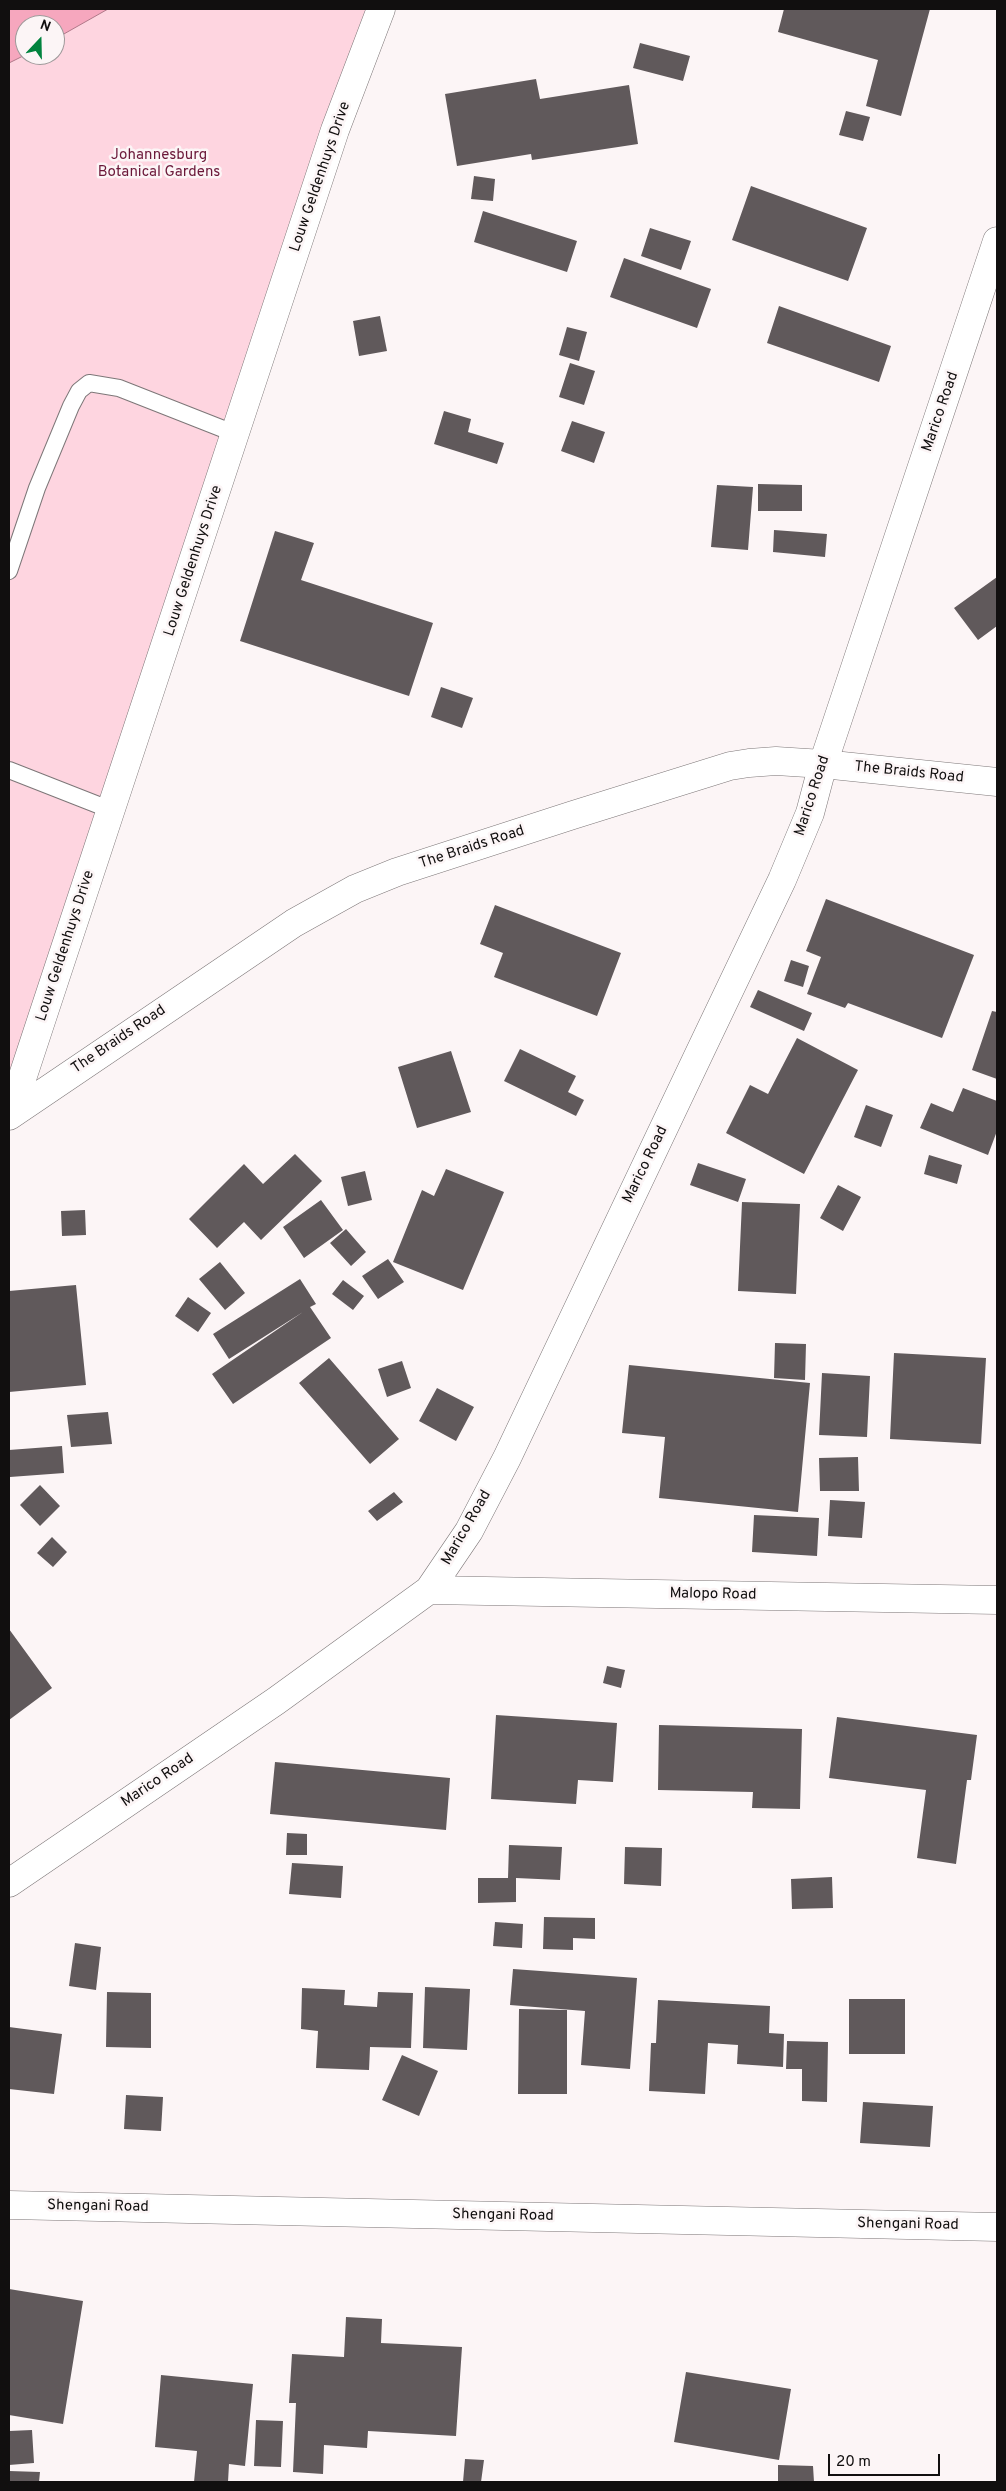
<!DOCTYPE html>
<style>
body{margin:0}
#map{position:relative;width:1006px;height:2491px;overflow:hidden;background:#fcf5f6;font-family:Overpass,sans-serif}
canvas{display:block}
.frame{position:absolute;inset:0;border:10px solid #110f0f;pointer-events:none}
.north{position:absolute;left:15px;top:15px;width:50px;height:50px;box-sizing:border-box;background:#fcf5f6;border:1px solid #9e999a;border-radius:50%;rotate:21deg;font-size:14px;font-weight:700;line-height:20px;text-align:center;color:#110f0f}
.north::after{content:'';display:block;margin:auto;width:18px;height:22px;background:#01833e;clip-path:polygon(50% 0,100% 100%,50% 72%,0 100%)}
.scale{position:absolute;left:828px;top:2454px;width:112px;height:22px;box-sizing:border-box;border:2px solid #110f0f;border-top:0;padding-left:6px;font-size:15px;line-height:18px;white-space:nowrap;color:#110f0f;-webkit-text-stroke:4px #fcf5f6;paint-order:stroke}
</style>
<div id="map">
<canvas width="1006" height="2491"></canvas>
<div class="frame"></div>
<div class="north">N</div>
<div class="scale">20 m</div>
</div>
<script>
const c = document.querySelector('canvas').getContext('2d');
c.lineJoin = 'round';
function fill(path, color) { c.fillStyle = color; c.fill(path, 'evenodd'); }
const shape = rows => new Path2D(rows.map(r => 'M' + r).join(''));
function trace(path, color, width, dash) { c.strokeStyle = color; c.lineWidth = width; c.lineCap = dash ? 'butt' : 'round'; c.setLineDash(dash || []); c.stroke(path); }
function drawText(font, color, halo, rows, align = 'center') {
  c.font = font + ' Overpass,sans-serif'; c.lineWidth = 5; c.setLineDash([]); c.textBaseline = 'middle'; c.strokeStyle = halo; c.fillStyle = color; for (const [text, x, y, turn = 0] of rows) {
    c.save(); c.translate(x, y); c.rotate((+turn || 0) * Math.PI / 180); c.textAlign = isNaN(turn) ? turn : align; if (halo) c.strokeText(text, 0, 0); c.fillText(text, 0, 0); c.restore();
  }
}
const green = shape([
 [9,9,366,9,9,1108],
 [25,25,55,25,55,55,25,55]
]);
const water = shape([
 [9,9,108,9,55,39,55,25,25,25,25,55,9,63,9,9]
]);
const building = shape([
 [784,9,930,9,901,116,866,106,878,60,778,32],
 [640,43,690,56,683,81,633,68],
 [536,79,540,99,629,85,638,144,532,160,531,154,457,166,445,94],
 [846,111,870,117,863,141,839,135],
 [474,176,495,179,493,201,471,199],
 [751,186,867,228,848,281,732,240],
 [483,211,577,241,567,272,474,242],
 [650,228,691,241,681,270,641,256],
 [624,258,711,289,697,328,610,297],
 [779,306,891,346,879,382,767,343],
 [380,316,387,351,359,356,353,321],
 [567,327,587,332,579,361,559,355],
 [570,363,595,371,584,405,559,397],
 [444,411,471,419,468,432,504,443,497,464,434,444],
 [572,421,605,432,594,463,561,451],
 [758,484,802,485,802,511,758,511],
 [717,485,753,487,748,550,711,547],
 [774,530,827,534,825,557,773,552],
 [275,531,314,543,301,580,433,623,409,696,240,641],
 [997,577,997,626,978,640,954,608],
 [441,687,473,698,462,728,431,717],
 [826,899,974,955,942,1038,848,1003,845,1008,807,994,821,957,806,951],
 [495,905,621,953,597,1016,494,977,503,953,480,944],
 [791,960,809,966,803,987,784,981],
 [758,990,812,1013,804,1031,750,1007],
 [992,1011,997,1012,997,1079,972,1070],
 [797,1038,858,1070,804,1174,726,1133,750,1085,768,1094],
 [520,1049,576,1076,568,1092,584,1100,576,1116,504,1081],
 [451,1051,471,1112,417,1128,398,1067],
 [963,1088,997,1101,997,1131,988,1155,920,1128,931,1103,953,1112],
 [866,1105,893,1115,881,1147,854,1137],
 [295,1154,322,1181,261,1240,244,1222,217,1248,189,1219,244,1164,263,1184],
 [929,1155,962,1165,957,1184,924,1174],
 [698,1163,746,1179,738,1202,690,1185],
 [446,1169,504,1192,463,1290,393,1262,422,1190,434,1196],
 [365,1171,372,1200,348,1206,341,1177],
 [838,1185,861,1197,843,1231,820,1218],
 [321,1200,343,1230,304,1258,283,1227],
 [742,1202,800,1204,796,1294,738,1291],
 [85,1210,86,1235,62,1236,61,1211],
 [346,1229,366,1252,351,1266,330,1243],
 [388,1259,404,1282,378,1299,362,1276],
 [220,1262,245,1293,225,1310,199,1279],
 [300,1279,316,1304,310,1307,331,1338,233,1404,212,1374,303,1312,229,1359,213,1334],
 [343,1280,364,1296,353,1310,332,1294],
 [76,1285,86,1385,9,1392,9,1291],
 [188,1297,211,1313,198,1332,175,1316],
 [775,1343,806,1344,805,1380,774,1378],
 [894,1353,986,1358,981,1444,890,1439],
 [329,1358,399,1439,370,1464,299,1383],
 [402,1361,411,1388,387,1397,378,1369],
 [629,1365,810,1383,798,1512,659,1498,665,1437,622,1433],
 [822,1373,870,1376,867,1437,819,1435],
 [437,1388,474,1407,456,1441,419,1421],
 [108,1412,112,1444,71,1447,67,1415],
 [62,1446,64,1473,10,1477,9,1450],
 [858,1457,859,1491,820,1491,819,1458],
 [40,1485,60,1506,40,1526,20,1505],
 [394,1492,403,1502,377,1521,368,1511],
 [830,1500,865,1502,862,1538,828,1536],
 [754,1515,819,1518,817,1556,752,1552],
 [52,1537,67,1552,53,1567,37,1553],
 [9,1629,52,1688,9,1720],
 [607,1666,625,1670,621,1688,603,1683],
 [496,1715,617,1723,613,1782,578,1780,576,1804,491,1799],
 [837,1717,977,1735,971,1780,967,1780,956,1864,917,1858,926,1790,829,1778],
 [659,1725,802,1729,800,1809,752,1808,753,1792,658,1790],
 [275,1762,450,1778,446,1830,270,1814],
 [287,1833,307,1834,307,1855,286,1855],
 [509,1845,562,1847,560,1880,516,1878,516,1902,478,1903,478,1878,508,1878],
 [625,1847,662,1848,661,1886,624,1884],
 [292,1863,343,1866,341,1898,289,1894],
 [832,1877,833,1908,792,1909,791,1879],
 [544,1917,595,1918,595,1939,573,1938,573,1950,543,1949],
 [495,1922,523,1924,522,1948,493,1946],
 [75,1943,101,1947,96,1990,69,1986],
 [513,1969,637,1978,630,2069,581,2065,585,2011,510,2005],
 [425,1987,470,1989,467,2050,423,2048],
 [302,1988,345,1990,344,2005,377,2007,378,1992,413,1993,411,2048,370,2047,369,2070,316,2068,318,2031,301,2029],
 [107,1992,151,1993,151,2048,106,2047],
 [849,1999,905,1999,905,2054,849,2054],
 [658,2000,770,2006,769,2033,784,2034,783,2067,737,2064,738,2045,708,2043,705,2094,649,2091,651,2043,656,2043],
 [519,2009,567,2010,567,2094,518,2094],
 [9,2027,62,2034,54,2094,9,2089],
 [787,2041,828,2042,827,2102,802,2101,802,2069,786,2069],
 [402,2055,438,2071,419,2116,382,2100],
 [126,2095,163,2097,161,2131,124,2129],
 [863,2102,933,2106,930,2147,860,2143],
 [9,2289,83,2301,63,2424,9,2415],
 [346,2317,382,2319,381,2343,462,2347,456,2436,368,2431,367,2448,324,2445,323,2474,293,2472,296,2403,289,2403,292,2354,344,2357],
 [686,2372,791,2389,779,2460,674,2442],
 [161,2375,253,2384,245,2466,229,2464,228,2482,194,2482,197,2451,155,2447],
 [256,2420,283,2421,281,2467,254,2466],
 [32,2430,34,2463,9,2465,9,2431],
 [465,2459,484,2460,481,2482,463,2482],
 [778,2465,813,2466,814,2482,778,2482],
 [9,2471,40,2472,39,2482,9,2482]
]);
const lane = shape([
 [9,571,37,488,71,406,79,391,89,383,119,388,236,434],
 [9,770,111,810]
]);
const street = shape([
 [10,1115,335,130,381,9],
 [9,1116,294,923,355,889,397,872,573,815,730,766,749,763,776,761,823,764,997,782],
 [429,1590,997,1600],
 [9,1883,276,1701,429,1590,469,1531,507,1458,698,1056,782,880,810,813,823,764,997,241],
 [9,2205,997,2227]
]);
const parkNames = [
 ["Johannesburg",159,156],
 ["Botanical Gardens",159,173]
];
const streetNames = [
 ["Louw Geldenhuys Drive",321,177,-71],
 ["Marico Road",941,412,-71],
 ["Louw Geldenhuys Drive",194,561,-72],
 ["The Braids Road",909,773,6],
 ["Marico Road",813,796,-72],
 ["The Braids Road",472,848,-18],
 ["Louw Geldenhuys Drive",66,946,-72],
 ["The Braids Road",119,1040,-34],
 ["Marico Road",646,1165,-64],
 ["Marico Road",467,1528,-60],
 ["Malopo Road",713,1595,1],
 ["Marico Road",158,1781,-34],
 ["Shengani Road",98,2207,1],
 ["Shengani Road",503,2216,1],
 ["Shengani Road",908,2225,1]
];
fill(green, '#fed5e0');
fill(water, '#f6a7be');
trace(water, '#b1798a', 1);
fill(building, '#60595b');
trace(lane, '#7d7778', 18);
trace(street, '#7d7778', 29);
trace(lane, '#fff', 16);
trace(street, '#fff', 28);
drawText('15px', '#6b1839', '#fcf5f6', parkNames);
drawText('15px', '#110f0f', '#fcf5f6', streetNames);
</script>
